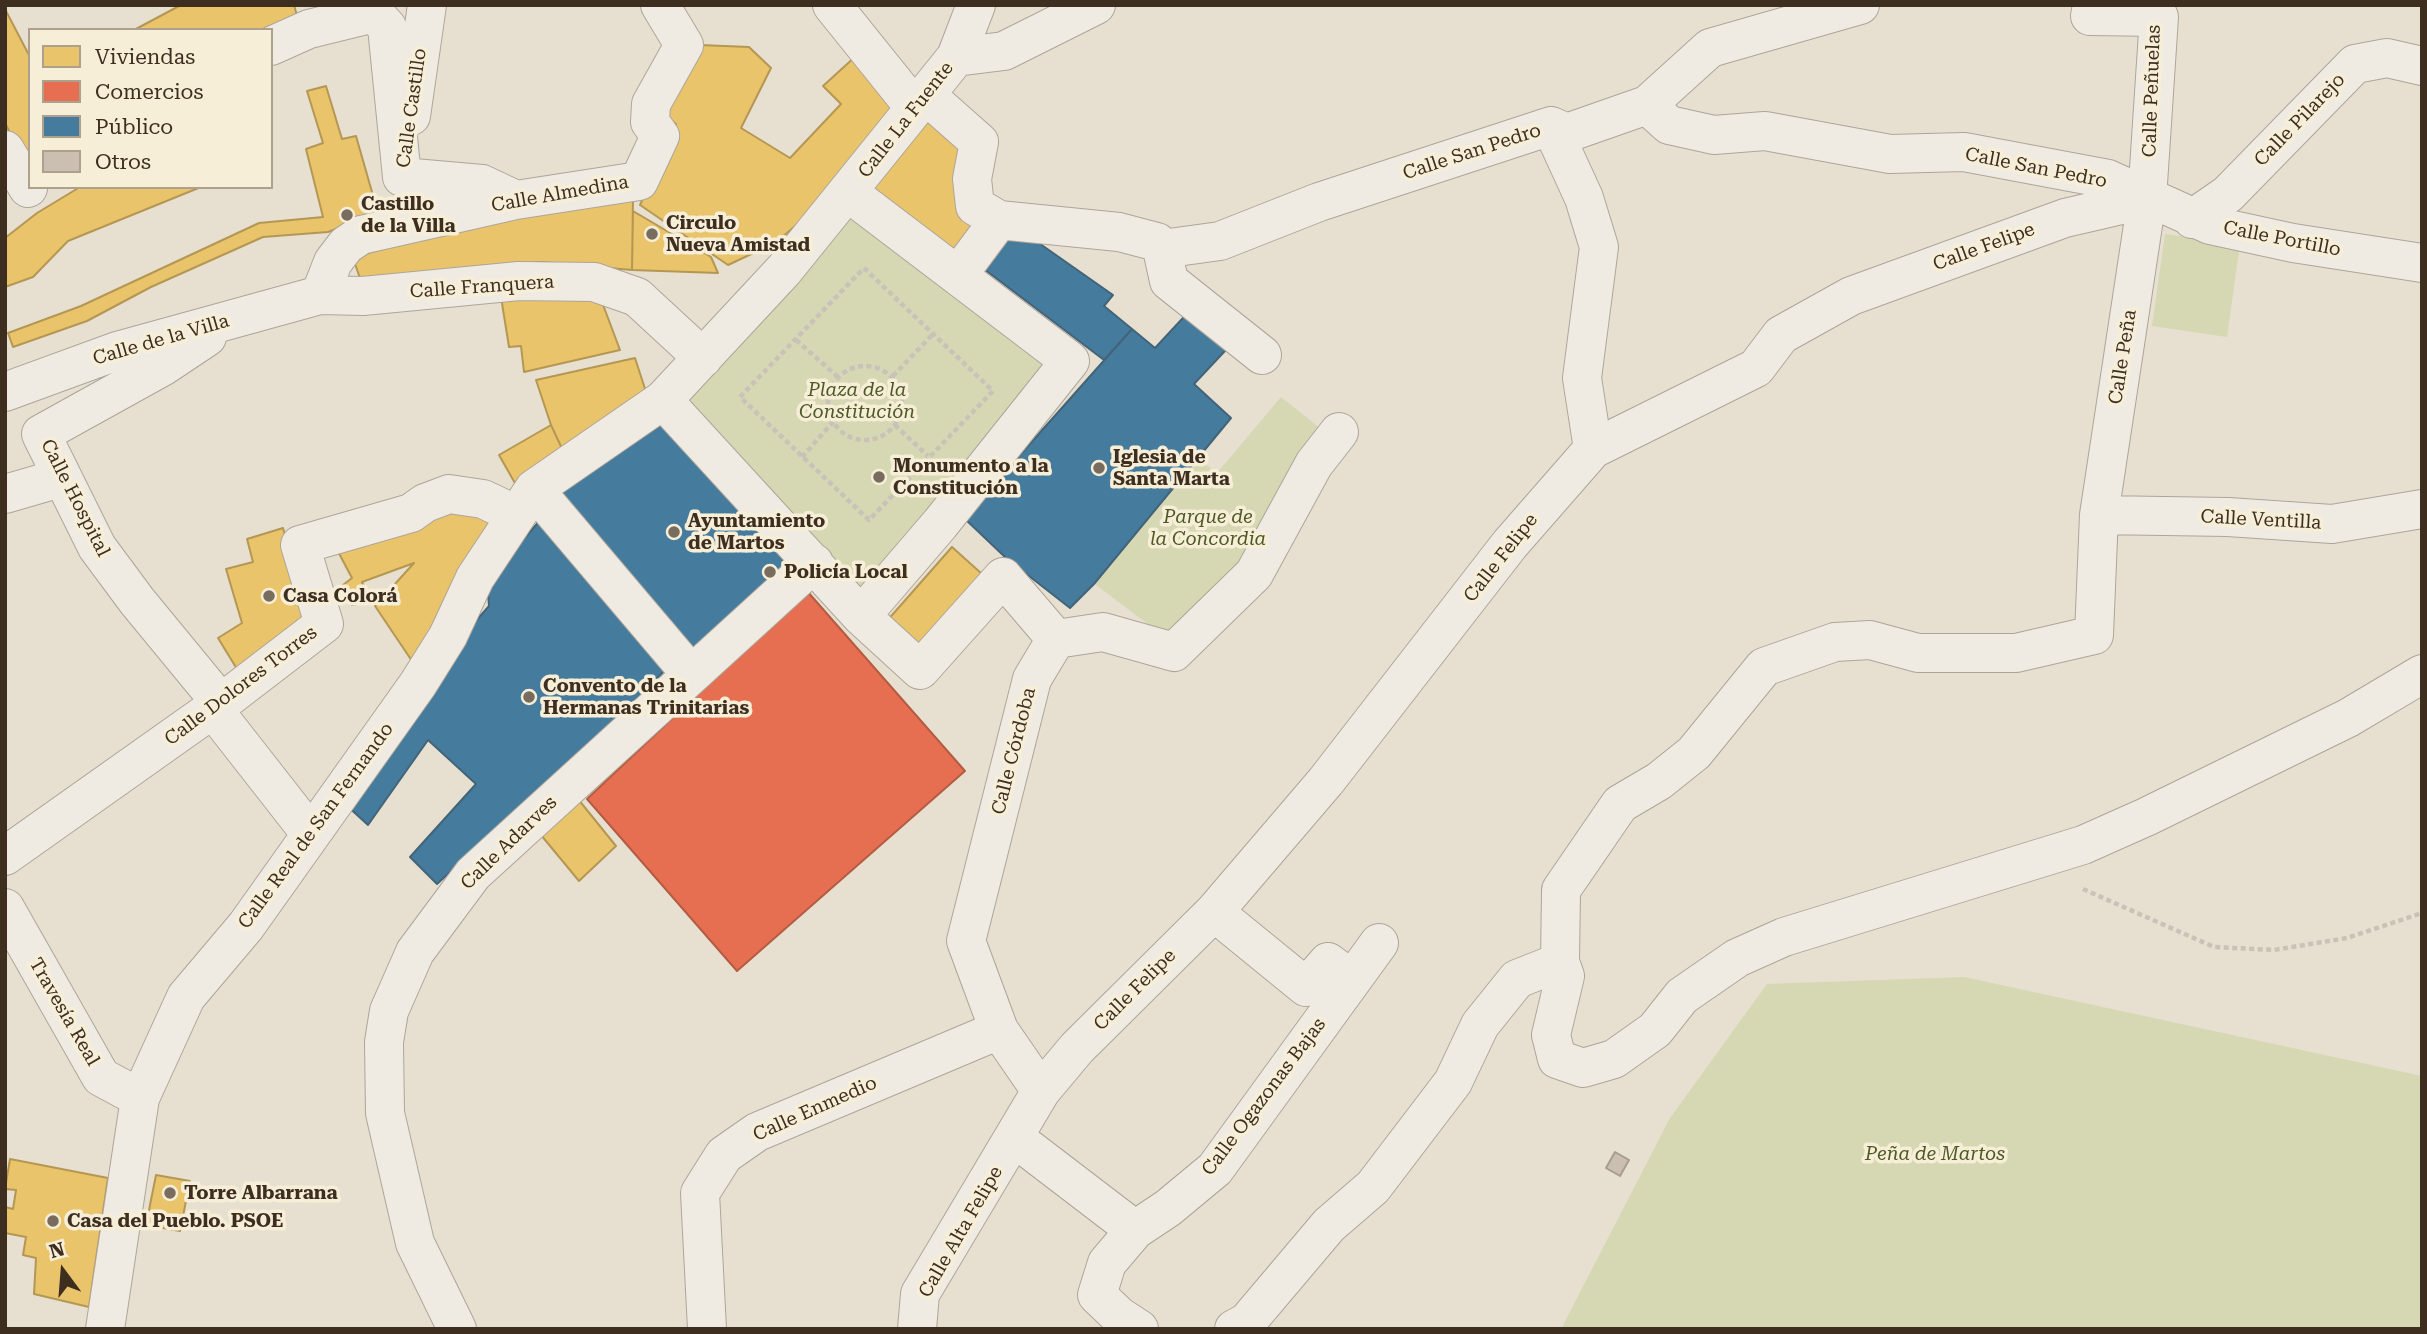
<!DOCTYPE html>
<meta charset="utf-8">
<style>
body{margin:0}
#map{position:relative;width:2427px;height:1334px;overflow:hidden;background:#e7e0d1;font-family:"Roboto Serif",serif}
canvas{display:block}
.frame{position:absolute;inset:0;border:7px solid #3d2e20;pointer-events:none}
.legend{position:absolute;left:28px;top:28px;width:245px;height:161px;box-sizing:border-box;background:#f7eed8;border:2px solid #ada18e;margin:0;padding:9px 12px;list-style:none;font-size:21px;color:#3d2e20}
.legend li{display:flex;align-items:center;gap:14px;height:35px}
.legend b{width:35px;border:2px solid #ada18e}
.north{position:absolute;left:28px;top:1236px;width:70px;height:70px;-webkit-text-stroke:5px #f7eed8;paint-order:stroke;rotate:344deg;font-size:19px;font-weight:700;line-height:28px;text-align:center;color:#3d2e20}
.north::after{content:'';display:block;margin:auto;width:24px;height:32px;background:#3d2e20;clip-path:polygon(50% 0,100% 100%,50% 72%,0 100%)}
</style>
<div id="map">
<canvas width="2427" height="1334"></canvas>
<div class="frame"></div>
<ul class="legend">
<li><b style="height:19px;background:#e9c46a"></b>Viviendas</li>
<li><b style="height:19px;background:#e76f51"></b>Comercios</li>
<li><b style="height:19px;background:#457b9d"></b>Público</li>
<li><b style="height:19px;background:#cbbfb2"></b>Otros</li>
</ul>
<div class="north">N</div>
</div>
<script>
const c = document.querySelector('canvas').getContext('2d');
c.lineJoin = 'round';
function fill(path, color) { c.fillStyle = color; c.fill(path, 'evenodd'); }
const shape = rows => new Path2D(rows.map(r => 'M' + r).join(''));
function trace(path, color, width, dash) { c.strokeStyle = color; c.lineWidth = width; c.lineCap = dash ? 'butt' : 'round'; c.setLineDash(dash || []); c.stroke(path); }
function drawText(font, color, halo, rows, align = 'center') {
  c.font = font + ' "Roboto Serif",serif'; c.lineWidth = 7; c.setLineDash([]); c.textBaseline = 'middle'; c.strokeStyle = halo; c.fillStyle = color; for (const [text, x, y, turn = 0] of rows) {
    c.save(); c.translate(x, y); c.rotate((+turn || 0) * Math.PI / 180); c.textAlign = isNaN(turn) ? turn : align; if (halo) c.strokeText(text, 0, 0); c.fillText(text, 0, 0); c.restore();
  }
}
const green = shape([
 [849,193,1070,361,861,616,663,400],
 [2165,234,2240,244,2227,337,2152,326],
 [1281,397,1320,428,1260,546,1167,639,1095,584,1199,459,1217,473],
 [1964,977,2422,1076,2422,1329,1561,1329,1670,1118,1767,984]
]);
const homes = shape([
 [181,5,294,5,298,19,271,30,134,30,181,5],
 [5,9,30,57,30,160,25,162,5,123,5,9],
 [700,45,749,47,771,68,741,128,790,158,841,104,823,86,857,55,902,108,812,212,775,243,728,265,640,205,676,124,661,113,700,45],
 [326,86,342,139,356,136,378,213,328,232,263,237,151,287,87,321,13,347,8,333,81,306,259,223,323,217,306,149,323,143,307,91,326,86],
 [931,106,977,142,977,220,956,261,865,189,931,106],
 [80,187,201,187,68,241,33,277,5,287,5,238,37,213,80,187],
 [633,199,632,270,541,262,361,281,354,261,368,253,478,223,633,199],
 [633,211,711,257,718,273,632,270,633,211],
 [599,294,620,350,524,372,521,346,509,347,501,297,599,294],
 [635,358,648,398,564,453,551,425,536,380,635,358],
 [551,425,564,453,516,485,499,455,551,425],
 [446,503,496,518,416,667,375,606,414,563,362,582,371,601,352,605,343,585,352,578,334,544,446,503],
 [283,528,312,624,240,674,218,638,242,623,226,569,253,562,247,539,283,528],
 [952,547,982,574,917,648,886,622,952,547],
 [574,794,616,846,579,881,536,829,574,794],
 [10,1159,108,1178,89,1307,34,1294,36,1258,23,1255,26,1237,5,1233,5,1207,13,1209,16,1190,5,1189,10,1159],
 [156,1175,190,1181,180,1231,146,1225,156,1175]
]);
const shops = shape([
 [807,591,965,771,737,971,587,799,807,591]
]);
const public = shape([
 [1016,227,1113,295,1104,306,1132,329,1104,360,980,266,1016,227],
 [1195,305,1238,337,1194,384,1231,418,1094,584,1070,608,1006,558,964,518,1132,329,1155,348,1195,305],
 [655,415,794,568,688,655,556,496,655,415],
 [542,518,672,663,620,716,437,884,410,857,476,784,428,740,368,825,344,803,460,639,489,606,487,581,542,518]
]);
const building = shape([
 [1615,1152,1629,1160,1620,1176,1606,1168,1615,1152]
]);
const path = shape([
 [864,268,993,391,869,520,740,397,864,268],
 [796,340,838,377],
 '828 403a37 37 0 1 1 74 0a37 37 0 1 1-74 0Z',
 [893,376,933,334],
 [895,425,928,456],
 [802,457,833,422],
 [2083,889,2214,947,2274,950,2347,938,2422,913]
]);
const minor = shape([
 [832,5,914,107],
 [271,46,309,29,374,13,387,27,402,177],
 [956,57,1004,51,1096,5],
 [927,96,979,142,972,179,975,206,999,220,1119,232,1157,242,1162,249,1220,241,1319,202,1551,126,1567,133,1647,105,1669,125,1714,135,1765,131,1890,154,1964,152,2108,179,2210,225,2293,243,2422,263],
 [1647,105,1710,48,1860,5],
 [411,116,427,5],
 [1551,126,1584,198,1599,247,1582,378,1593,449],
 [5,150,28,188],
 [402,177,482,184,516,200],
 [2192,219,2228,194,2355,64,2387,58,2422,66],
 [1162,249,1169,281,1262,355],
 [958,275,999,220],
 [320,295,333,262,346,245,361,235,516,200,639,181,660,136,650,122,651,104,684,45,660,5],
 [207,337,162,367,41,434,97,547,137,601,221,703],
 [5,392,117,351,320,295,363,296,519,281,594,282,637,297,703,358],
 [663,400,861,616,940,524,1070,361,849,193],
 [534,489,690,673],
 [5,494,60,478],
 [2099,515,2228,517,2332,524,2422,509],
 [861,616,920,670,1003,577,1056,639,1032,679,966,941,999,1030,1041,1091],
 [1056,639,1103,632,1174,652,1254,574,1314,464,1339,432],
 [213,709,310,833],
 [5,856,221,703,324,624,300,545,411,513,425,503,449,494,483,499,502,508,513,519],
 [5,908,101,1077,140,1098],
 [1214,912,1306,987,1328,962,1352,980],
 [1560,962,1565,976,1551,1035,1557,1059,1583,1068,1614,1059,1655,1030,1682,996,1737,958,1784,937,2083,845,2146,817,2348,718,2422,674],
 [1016,1139,1135,1230],
 [105,1329,140,1098,186,997,246,926,418,684,448,636,475,578,534,489,663,400,784,270,956,57,976,5],
 [457,1329,415,1243,385,1113,384,1042,389,1011,415,952,473,874,814,563],
 [707,1329,700,1193,724,1155,757,1132,999,1030],
 [917,1329,920,1294,1041,1091,1077,1048,1214,912,1326,781,1510,544,1593,449,1756,368,1781,335,1851,296,2065,218,2147,199],
 [1139,1329,1119,1316,1097,1295,1107,1263,1135,1230,1168,1208,1215,1169,1379,943],
 [1234,1329,1247,1322,1329,1225,1373,1187,1453,1082,1480,1025,1517,979,1560,962,1561,890,1620,804,1659,781,1694,753,1764,667,1835,642,1870,640,1918,653,2016,653,2094,635,2099,515,2147,199,2159,17,2090,16,2092,5]
]);
const markers = [
 [347,215,7,"#786c5e"],
 [652,234,7,"#786c5e"],
 [1099,468,7,"#786c5e"],
 [879,477,7,"#786c5e"],
 [674,532,7,"#786c5e"],
 [770,572,7,"#786c5e"],
 [269,596,7,"#786c5e"],
 [529,697,7,"#786c5e"],
 [170,1193,7,"#786c5e"],
 [53,1221,7,"#786c5e"]
];
const streetNames = [
 ["Calle Peñuelas",2152,91,-88],
 ["Calle Castillo",412,108,-82],
 ["Calle La Fuente",906,120,-52],
 ["Calle Pilarejo",2300,120,-46],
 ["Calle San Pedro",1472,152,-18],
 ["Calle San Pedro",2036,168,11],
 ["Calle Almedina",560,194,-10],
 ["Calle Portillo",2282,239,11],
 ["Calle Felipe",1984,247,-20],
 ["Calle Franquera",482,287,-4],
 ["Calle de la Villa",161,340,-16],
 ["Calle Peña",2123,357,-81],
 ["Calle Hospital",75,498,63],
 ["Calle Ventilla",2261,520,3],
 ["Calle Felipe",1501,558,-52],
 ["Calle Dolores Torres",241,686,-37],
 ["Calle Córdoba",1014,751,-76],
 ["Calle Real de San Fernando",316,826,-54],
 ["Calle Adarves",509,843,-44],
 ["Calle Felipe",1135,990,-45],
 ["Travesía Real",64,1012,60],
 ["Calle Ogazonas Bajas",1264,1097,-53],
 ["Calle Enmedio",815,1109,-24],
 ["Calle Alta Felipe",961,1232,-60]
];
const poiNames = [
 ["Castillo",361,204],
 ["de la Villa",361,226],
 ["Circulo",666,223],
 ["Nueva Amistad",666,245],
 ["Iglesia de",1113,457],
 ["Santa Marta",1113,479],
 ["Monumento a la",893,466],
 ["Constitución",893,488],
 ["Ayuntamiento",688,521],
 ["de Martos",688,543],
 ["Policía Local",784,572],
 ["Casa Colorá",283,596],
 ["Convento de la",543,686],
 ["Hermanas Trinitarias",543,708],
 ["Torre Albarrana",184,1193],
 ["Casa del Pueblo. PSOE",67,1221]
];
const parkNames = [
 ["Plaza de la",857,390],
 ["Constitución",857,412],
 ["Parque de",1208,517],
 ["la Concordia",1208,539],
 ["Peña de Martos",1935,1154]
];
fill(green, '#d6d7b3');
fill(homes, '#e9c46a');
trace(homes, '#b59754', 2);
fill(shops, '#e76f51');
trace(shops, '#b45c42', 2);
fill(public, '#457b9d');
trace(public, '#436478', 2);
fill(building, '#cbbfb2');
trace(building, '#a89c90', 2);
trace(minor, '#ada599', 40);
trace(path, '#c8c2b9', 4.5, [5, 3.5]);
trace(minor, '#efebe3', 38);
for (const [x, y, r, color] of markers) { const dot = new Path2D(); dot.arc(x, y, r, 0, 2 * Math.PI); c.fillStyle = color; c.fill(dot); trace(dot, '#f7eed8', 2.5); }
drawText('19px', '#3d2e20', '#f7eed8', streetNames);
drawText('bold 19px', '#3d2e20', '#f7eed8', poiNames, 'left');
drawText('italic 19px', '#4d5a26', '#f7eed8', parkNames);
</script>
